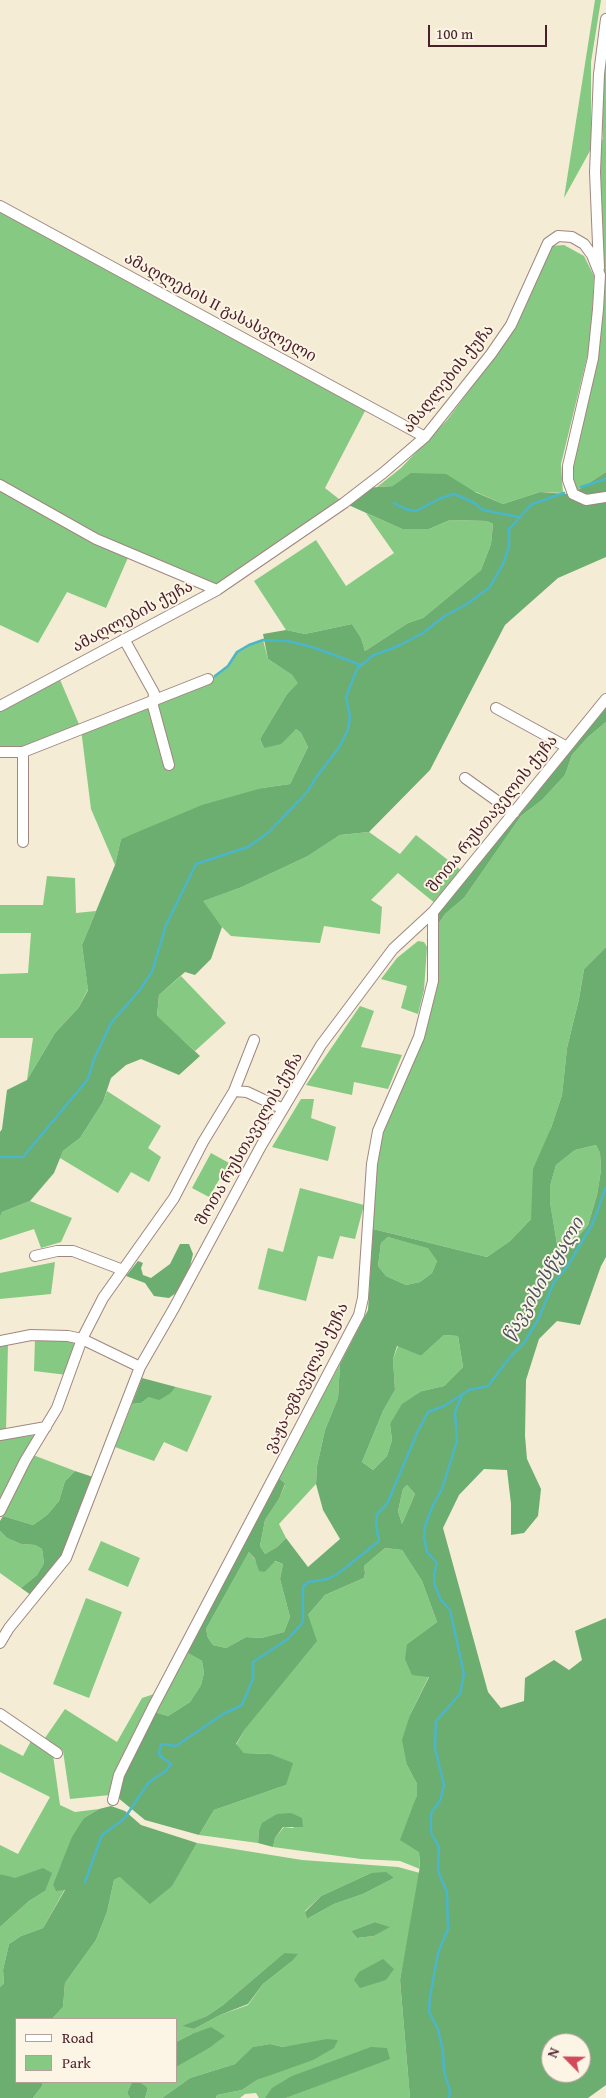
<!DOCTYPE html>
<meta charset="utf-8">
<style>
body{margin:0}
#map{position:relative;width:606px;height:2098px;overflow:hidden;background:#f4ecd4;font-family:"Gentium Book Plus",serif}
canvas{display:block}
.legend{position:absolute;left:15px;top:2018px;width:162px;height:65px;box-sizing:border-box;background:#fcf5e5;border:1px solid #b59f9b;margin:0;padding:6px 9px;list-style:none;font-size:15px;color:#4a1f2b}
.legend li{display:flex;align-items:center;gap:10px;height:25px}
.legend b{width:25px;border:1px solid #b59f9b}
.north{position:absolute;left:541px;top:2033px;width:50px;height:50px;box-sizing:border-box;background:#fcf5e5;border:1px solid #b59f9b;border-radius:50%;rotate:293deg;font-size:14px;font-weight:700;line-height:20px;text-align:center;color:#4a1f2b}
.north::after{content:'';display:block;margin:auto;width:18px;height:22px;background:#d1495b;clip-path:polygon(50% 0,100% 100%,50% 72%,0 100%)}
.scale{position:absolute;left:428px;top:25px;width:119px;height:22px;box-sizing:border-box;border:2px solid #4a1f2b;border-top:0;padding-left:6px;font-size:15px;line-height:18px;white-space:nowrap;color:#4a1f2b;-webkit-text-stroke:4px #fcf5e5;paint-order:stroke}
</style>
<div id="map">
<canvas width="606" height="2098"></canvas>
<ul class="legend">
<li><b style="height:6px;background:#fff"></b>Road</li>
<li><b style="height:14px;background:#86c982"></b>Park</li>
</ul>
<div class="north">N</div>
<div class="scale">100 m</div>
</div>
<script>
const c = document.querySelector('canvas').getContext('2d');
c.lineJoin = 'round';
function fill(path, color) { c.fillStyle = color; c.fill(path, 'evenodd'); }
const shape = rows => new Path2D(rows.map(r => 'M' + r).join(''));
function trace(path, color, width, dash) { c.strokeStyle = color; c.lineWidth = width; c.lineCap = dash ? 'butt' : 'round'; c.setLineDash(dash || []); c.stroke(path); }
function drawText(font, color, halo, rows, align = 'center') {
  c.font = font + ' "Gentium Book Plus","Noto Serif Georgian",serif'; c.lineWidth = 4; c.setLineDash([]); c.textBaseline = 'middle'; c.strokeStyle = halo; c.fillStyle = color; for (const [text, x, y, turn = 0] of rows) {
    c.save(); c.translate(x, y); c.rotate((+turn || 0) * Math.PI / 180); c.textAlign = isNaN(turn) ? turn : align; if (halo) c.strokeText(text, 0, 0); c.fillText(text, 0, 0); c.restore();
  }
}
const green = shape([
 [595,0,601,0,591,62,591,149,564,198],
 [606,42,606,472,575,492,570,468,600,333,599,142,603,139,601,112],
 [0,212,366,409,325,488,344,503,217,590,130,553,106,608,67,592,38,643,0,625],
 [564,245,584,256,594,276,591,341,561,464,563,493,540,492,503,504,476,492,393,486,377,487,401,468,447,420,493,359,528,299,551,246],
 [366,513,402,529,429,529,450,520,487,521,493,524,491,544,481,570,423,618,408,623,365,651,361,638,352,624,305,634,286,630,254,581,316,540,346,586,394,553],
 [263,640,268,659,292,675,299,683,287,694,260,739,264,748,296,729,301,733,308,747,290,784,262,788,121,839,115,865,91,809,81,729,23,752,0,752,0,706,58,675,81,729,215,676,228,666,237,652,249,645],
 [606,722,606,947,584,969,579,999,567,1048,562,1095,551,1128,531,1219,510,1241,487,1257,373,1229,375,1166,385,1123,419,1048,437,926,445,914,464,898,521,816,542,800,565,775,572,755,588,737],
 [369,832,400,854,416,835,462,871,436,904,398,873,371,900,382,907,380,934,324,926,320,943,231,936,222,927,202,901,242,887,308,856,340,835],
 [47,876,75,878,76,913,96,911,82,945,88,989,79,1007,55,1033,27,1080,33,1038,0,1038,0,974,28,973,31,933,0,933,0,905,43,905],
 [418,941,424,942,427,947,424,990,418,1014,401,1008,407,986,381,979,397,958],
 [181,976,226,1023,195,1051,157,1017,159,995],
 [360,1006,374,1011,361,1047,402,1055,388,1089,354,1082,352,1095,306,1085],
 [107,1091,161,1126,148,1148,161,1157,149,1182,131,1172,118,1193,60,1158,63,1151,80,1138,103,1102],
 [301,1099,314,1099,311,1118,336,1127,328,1161,272,1147],
 [596,1145,600,1153,601,1170,597,1195,588,1225,575,1240,557,1244,550,1202,550,1186,556,1165,575,1150],
 [211,1153,229,1163,209,1197,192,1188],
 [300,1188,364,1205,355,1239,340,1236,333,1259,318,1256,306,1301,258,1289,268,1248,283,1252],
 [30,1201,72,1218,61,1242,41,1248,34,1229,0,1240,0,1217,2,1212],
 [388,1237,428,1247,437,1261,432,1273,420,1282,406,1285,386,1276,378,1266,381,1243],
 [55,1262,51,1294,0,1299,0,1273],
 [444,1335,458,1336,463,1367,444,1386,422,1391,390,1424,392,1440,387,1456,373,1470,362,1462,383,1411,395,1390,393,1359,398,1346,421,1356],
 [35,1339,78,1342,67,1375,34,1371],
 [8,1344,6,1431,0,1432,0,1345],
 [340,1364,338,1398,325,1430,317,1466,316,1484,279,1524,286,1538,277,1547,265,1554,260,1546,265,1520,279,1499,285,1485,279,1478],
 [176,1387,212,1396,187,1452,164,1442,154,1461,115,1447,132,1404,141,1403,149,1397,171,1393],
 [39,1435,0,1505,0,1439],
 [33,1455,75,1471,65,1481,59,1501,47,1515,33,1525,3,1516],
 [407,1485,415,1494,402,1524,398,1511,403,1489],
 [0,1531,7,1538,21,1544,35,1545,42,1549,44,1563,37,1575,21,1588,0,1573],
 [101,1541,140,1558,128,1587,88,1570],
 [385,1548,402,1550,422,1581,437,1622,407,1644,429,1676,410,1715,407,1765,417,1784,417,1795,411,1815,419,1852,420,1869,400,1861,361,1859,273,1847,275,1838,284,1827,293,1828,302,1818,259,1831,258,1843,199,1835,214,1810,286,1785,270,1754,244,1753,236,1745,308,1615,325,1595,364,1578,365,1573,364,1566],
 [249,1552,265,1572,274,1561,283,1564,280,1579,290,1617,284,1632,261,1638,246,1637,226,1648,213,1645,208,1638,206,1629],
 [86,1598,122,1612,89,1698,53,1684],
 [186,1652,202,1661,204,1673,201,1685,190,1702,168,1716,154,1712],
 [157,1693,110,1795,70,1799,63,1751,45,1738,65,1709,117,1742,142,1698],
 [31,1741,53,1755,60,1805,75,1812,99,1809,84,1818,60,1867,53,1884,65,1889,43,1928,21,1936,9,1944,3,1970,4,1985,0,1987,0,1927,29,1901,45,1891,0,1874,0,1845,18,1854,50,1797,0,1772,0,1744,23,1756],
 [197,1843,302,1860,398,1867,420,1873,400,1980,410,2098,286,2098,390,2058,265,2098,259,2098,256,2093,245,2094,240,2098,216,2098,217,2095,242,2090,257,2080,290,2067,297,2046,283,2047,270,2044,254,2047,235,2064,190,2078,162,2098,145,2098,148,2088,133,2082,176,2082,176,2067,183,2062,192,2034,176,2042,176,2019,52,2019,63,2007,65,1983,96,1940,107,1912,114,1880,120,1877,172,1885],
 [371,1873,394,1878,363,1894,334,1904,307,1919,305,1911,321,1896],
 [375,1922,389,1927,374,1936,357,1938,351,1931],
 [284,1953,291,1962,263,1984,248,2005,220,2015,194,2029,183,2026,207,2016,223,2005],
 [42,2082,132,2082,127,2093,130,2098,33,2098,42,2086]
]);
const forest = shape([
 [606,472,606,492,592,496,575,492],
 [411,473,446,474,475,492,503,504,540,492,606,497,606,557,558,578,505,625,430,770,369,832,340,835,308,856,242,887,203,901,222,927,211,959,195,975,185,972,159,995,157,1016,200,1056,179,1075,141,1059,126,1065,111,1078,103,1102,80,1138,63,1151,54,1173,30,1201,2,1212,0,1217,0,1132,2,1129,7,1090,27,1080,55,1033,79,1007,88,990,82,945,115,865,121,839,202,805,262,788,290,784,308,747,301,733,296,729,281,744,264,748,260,739,287,694,298,683,292,675,268,659,263,634,286,630,305,634,352,624,361,638,365,651,408,623,423,618,481,570,491,544,493,524,487,521,450,520,429,529,402,529,344,503,364,488,393,486],
 [606,708,606,722,588,737,572,755,565,775,542,800,521,816,464,898,445,914,437,926,439,913],
 [606,947,606,1257,601,1266,580,1325,557,1321,539,1339,526,1380,525,1436,527,1459,541,1489,538,1516,524,1533,511,1535,511,1504,507,1470,484,1469,459,1495,443,1528,488,1692,501,1708,524,1701,525,1678,554,1660,569,1670,582,1660,575,1631,606,1618,606,2085,588,2098,410,2098,400,1980,420,1866,419,1852,400,1840,417,1795,417,1784,407,1765,402,1740,410,1715,429,1677,412,1675,405,1659,407,1644,437,1622,422,1581,402,1550,385,1548,364,1566,365,1573,364,1578,325,1595,308,1615,317,1641,245,1729,236,1744,244,1753,270,1754,293,1763,286,1785,214,1810,199,1835,145,1820,117,1797,123,1774,154,1712,168,1716,190,1702,201,1685,204,1673,202,1661,186,1652,279,1478,285,1484,279,1499,265,1520,260,1546,265,1554,277,1547,286,1538,308,1567,340,1539,323,1510,316,1484,317,1466,325,1430,338,1398,340,1364,368,1310,373,1229,487,1257,510,1241,531,1219,533,1169,551,1128,562,1095,567,1048,579,999,584,969],
 [596,1145,600,1153,601,1170,597,1195,588,1225,575,1240,557,1244,550,1202,550,1186,556,1165,575,1150],
 [388,1237,428,1248,437,1261,432,1273,420,1282,406,1285,386,1276,378,1266,381,1243],
 [444,1335,458,1336,463,1367,444,1386,422,1391,402,1404,390,1424,392,1440,387,1456,373,1470,362,1462,383,1411,395,1390,393,1359,397,1346,421,1356],
 [407,1485,415,1494,402,1524,398,1511,403,1489],
 [249,1552,255,1559,259,1571,265,1572,275,1561,283,1564,280,1579,290,1617,284,1632,261,1638,246,1637,226,1648,213,1645,208,1638,206,1629],
 [551,2043,581,2043,581,2073,551,2073],
 [180,1244,189,1244,193,1254,189,1271,176,1293,169,1298,154,1296,145,1283,126,1276,138,1261,143,1263,141,1268,143,1275,151,1278,170,1264],
 [142,1378,176,1387,171,1393,159,1400,149,1397,141,1403,132,1404],
 [75,1471,93,1477,63,1558,31,1595,21,1588,37,1575,44,1563,42,1549,35,1545,21,1544,7,1538,0,1531,0,1521,3,1516,33,1525,47,1515,59,1501,65,1481],
 [111,1806,125,1811,141,1825,197,1843,172,1886,150,1904,120,1877,114,1880,107,1912,96,1940,65,1983,63,2007,52,2019,16,2019,16,2082,42,2082,42,2086,33,2098,0,2098,0,1987,4,1984,3,1970,9,1944,21,1936,43,1928,65,1890,56,1891,53,1884,72,1837,84,1818,99,1809],
 [291,1813,302,1818,303,1827,283,1827,275,1838,273,1847,258,1843,259,1831,262,1823,277,1814],
 [43,1868,52,1873,45,1891,29,1901,0,1927,0,1874,15,1878],
 [386,1872,394,1878,363,1894,334,1904,307,1919,305,1912,321,1896,371,1873],
 [375,1922,390,1927,374,1936,357,1938,351,1931],
 [284,1953,298,1954,291,1962,263,1984,248,2004,220,2015,194,2029,182,2026,207,2016,223,2005],
 [383,1959,394,1969,386,1980,360,1988,354,1980,359,1972],
 [211,2027,225,2036,209,2048,176,2067,176,2042,192,2034],
 [327,2039,338,2040,334,2048,313,2060,257,2080,242,2090,217,2095,216,2098,162,2098,190,2078,235,2064,253,2047,270,2044,283,2047],
 [371,2047,387,2048,390,2059,286,2098,265,2098,272,2088,292,2076],
 [132,2082,139,2082,148,2088,145,2098,130,2098,127,2093]
]);
const stream = shape([
 [581,487,606,479],
 [394,503,405,509,416,511,441,498,454,494,473,502,483,510,519,517],
 [215,676,228,666,237,652,249,645,263,640,287,641,312,647,361,665],
 [0,1157,23,1157,88,1079,94,1059,111,1023,139,991,152,972,166,925,196,864,248,847,269,832,308,791,315,779,340,746,348,730,350,716,346,697,357,669,372,656,400,645,423,633,443,617,467,604,490,587,503,564,509,547,509,529,532,504,564,493],
 [85,1882,102,1835,124,1819,149,1782,166,1771,171,1764,159,1755,161,1744,176,1746,223,1714,242,1705,253,1679,253,1662,288,1639,303,1622,303,1587,308,1582,328,1579,340,1572,379,1541,376,1525,377,1514,387,1504,417,1433,428,1412,444,1406,469,1390,488,1386,510,1357,524,1343,538,1320,554,1282,567,1267,593,1223,606,1187],
 [449,2098,450,2091,444,2071,443,2052,438,2029,429,2012,430,1997,438,1953,448,1929,447,1892,438,1871,439,1847,431,1833,431,1813,440,1801,444,1785,435,1748,436,1721,460,1694,464,1674,450,1610,441,1600,435,1586,434,1575,437,1563,427,1552,424,1537,425,1526,433,1505,442,1489,457,1441,455,1412,462,1395]
]);
const minor = shape([
 [0,206,425,437],
 [599,268,595,172,599,74,606,19],
 [0,485,96,539,217,590],
 [124,639,154,693,153,706,169,765],
 [0,706,217,590,344,503,383,473,425,437,491,354,511,325,548,243,558,236,572,237,584,244,592,255,600,275,598,309,593,358,568,466,568,480,573,494,586,500,606,497],
 [496,708,567,747],
 [0,752,23,752,208,679],
 [465,778,514,813],
 [23,842,23,752],
 [234,1091,247,1092,283,1109],
 [35,1256,57,1251,73,1251,123,1270],
 [0,1341,31,1335,68,1336,82,1339,140,1367],
 [0,1435,46,1427],
 [0,1511,25,1461,57,1408,82,1339,103,1298,174,1198,203,1142,234,1091,254,1040],
 [0,1643,9,1628,66,1558,140,1367,174,1308,261,1146,321,1045,393,949,433,912,606,699],
 [0,1714,57,1753],
 [113,1800,119,1775,154,1705,359,1315,363,1298,372,1164,378,1131,419,1037,433,981,433,912]
]);
const streetNames = [
 ["ამაღლების II გასასვლელი",220,308,28],
 ["ამაღლების ქუჩა",449,379,-51],
 ["ამაღლების ქუჩა",133,617,-28],
 ["შოთა რუსთაველის ქუჩა",493,814,-51],
 ["შოთა რუსთაველის ქუჩა",250,1139,-60],
 ["ვაჟა-ფშაველას ქუჩა",307,1378,-63]
];
const waterNames = [
 ["წავკისისწყალი",544,1280,-59]
];
fill(green, '#86c982');
fill(forest, '#6cad70');
trace(stream, '#4cb6c9', 2.5);
trace(minor, '#9f8680', 12);
trace(minor, '#fff', 10);
drawText('16px', '#4a1f2b', '#fcf5e5', streetNames);
drawText('italic 18px', '#4b5462', '#fcf5e5', waterNames);
</script>
